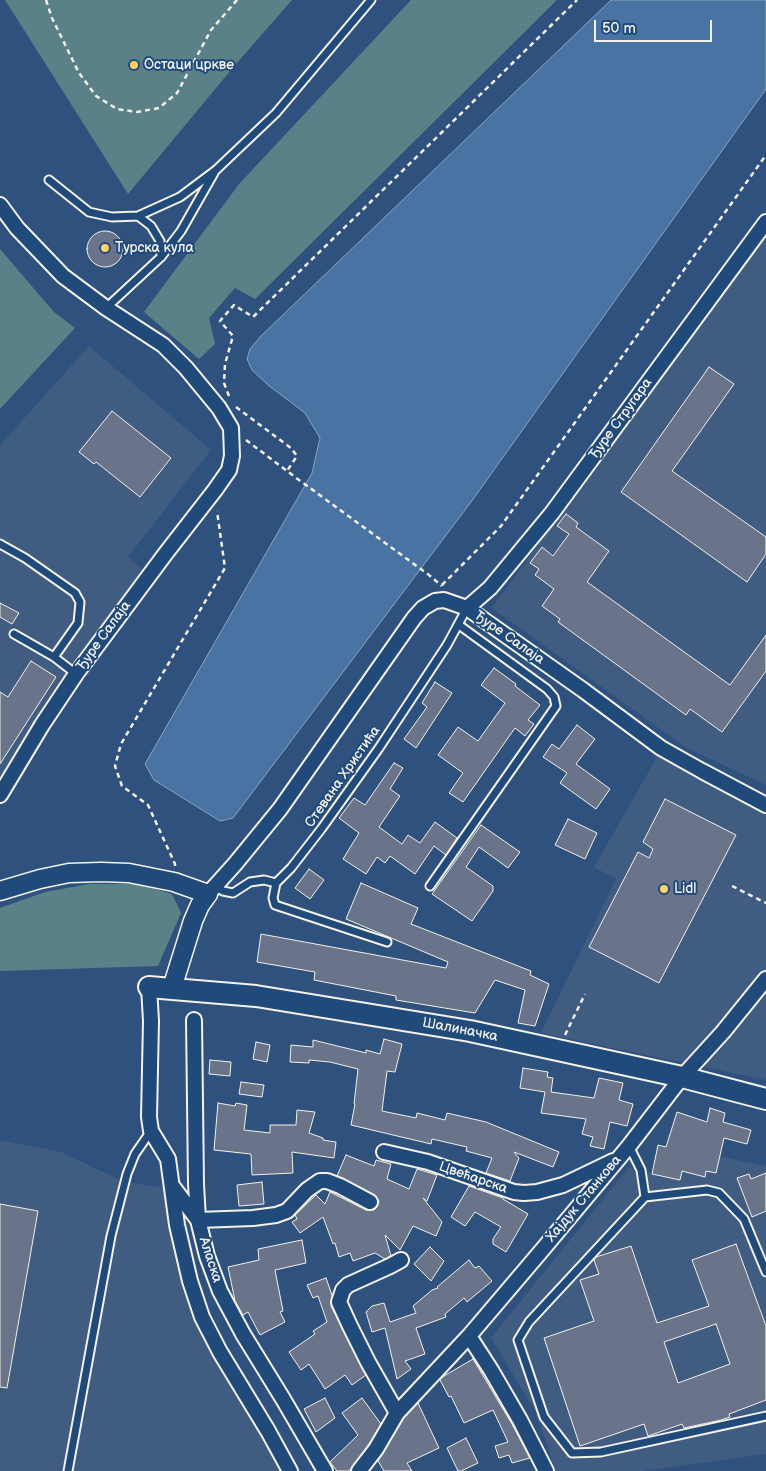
<!DOCTYPE html>
<meta charset="utf-8">
<style>
body{margin:0}
#map{position:relative;width:766px;height:1471px;overflow:hidden;background:#2e527d;font-family:"Balsamiq Sans",sans-serif}
canvas{display:block}
.scale{position:absolute;left:594px;top:20px;width:118px;height:22px;box-sizing:border-box;border:2px solid #f4f1e8;border-top:0;padding-left:6px;font-size:15px;line-height:18px;white-space:nowrap;color:#f4f1e8;-webkit-text-stroke:4px #1f4a7a;paint-order:stroke}
</style>
<div id="map">
<canvas width="766" height="1471"></canvas>
<div class="scale">50 m</div>
</div>
<script>
const c = document.querySelector('canvas').getContext('2d');
c.lineJoin = 'round';
function fill(path, color) { c.fillStyle = color; c.fill(path, 'evenodd'); }
const shape = rows => new Path2D(rows.map(r => 'M' + r).join(''));
function trace(path, color, width, dash) { c.strokeStyle = color; c.lineWidth = width; c.lineCap = dash ? 'butt' : 'round'; c.setLineDash(dash || []); c.stroke(path); }
function drawText(font, color, halo, rows, align = 'center') {
  c.font = font + ' "Balsamiq Sans",sans-serif'; c.lineWidth = 4; c.setLineDash([]); c.textBaseline = 'middle'; c.strokeStyle = halo; c.fillStyle = color; for (const [text, x, y, turn = 0] of rows) {
    c.save(); c.translate(x, y); c.rotate((+turn || 0) * Math.PI / 180); c.textAlign = isNaN(turn) ? turn : align; if (halo) c.strokeText(text, 0, 0); c.fillText(text, 0, 0); c.restore();
  }
}
const built = shape([
 [766,231,766,785,685,747,492,608],
 [89,346,211,450,128,557,143,570,65,675,7,766,0,781,0,445],
 [660,752,766,812,766,1080,541,1033,616,879,594,867],
 [0,1140,61,1152,124,1182,169,1188,196,1317,283,1471,0,1471],
 [664,1145,766,1166,766,1454,643,1471,556,1471,535,1411,491,1338,629,1167,652,1173]
]);
const green = shape([
 [5,0,292,0,236,64,128,194],
 [411,0,557,0,255,299,235,288,209,318,215,344,199,359,144,312,239,184],
 [0,249,53,311,75,328,0,409],
 [89,884,137,884,172,894,181,913,158,966,0,971,0,908,45,892]
]);
const water = shape([
 [611,0,766,0,766,89,471,502,233,818,220,821,154,780,145,764,312,473,320,438,305,413,268,385,252,370,247,359,250,349,261,336,611,0]
]);
const building = shape([
 '87 249a18 18 0 1 1 36 0a18 18 0 1 1-36 0Z',
 [709,367,734,384,672,471,766,537,766,554,747,582,621,492,709,367],
 [112,411,171,458,140,497,96,462,94,464,79,452,112,411],
 [566,514,578,523,576,527,609,551,587,582,730,685,766,635,766,671,722,732,690,709,686,715,558,622,560,619,542,606,554,589,535,575,539,569,530,563,542,547,553,556,569,534,557,526,566,514],
 [0,603,19,613,12,624,0,617,0,603],
 [31,661,56,677,0,764,0,692,8,697,31,661],
 [494,668,516,684,515,686,540,705,528,720,534,724,525,736,515,728,463,802,449,793,463,773,438,755,458,727,478,741,505,703,481,685,494,668],
 [435,682,452,693,416,748,404,739,427,707,422,703,435,682],
 [577,725,595,739,576,764,610,789,596,809,560,783,567,773,543,757,552,744,559,749,577,725],
 [394,763,403,768,390,789,400,796,379,827,402,844,408,835,420,843,435,822,457,838,446,855,434,846,415,874,390,856,385,863,377,857,366,874,343,859,359,833,339,818,354,798,365,805,394,763],
 [665,799,736,835,659,983,589,947,638,852,649,858,653,849,643,842,665,799],
 [568,819,597,833,585,859,555,845,568,819],
 [481,825,520,852,508,868,479,847,466,867,493,886,493,891,472,921,432,894,481,825],
 [309,869,324,880,310,899,295,888,309,869],
 [361,883,418,908,411,924,531,971,530,975,549,984,535,1026,518,1023,525,990,495,980,475,1013,396,1000,396,996,314,980,315,972,257,962,261,934,446,968,448,962,346,919,361,883],
 [384,1039,402,1044,395,1072,387,1071,382,1111,416,1118,417,1113,445,1120,447,1113,486,1122,559,1152,553,1167,514,1152,519,1158,510,1181,486,1173,492,1158,466,1151,467,1147,432,1139,431,1144,351,1125,355,1104,354,1104,358,1069,330,1062,309,1060,309,1063,290,1062,291,1045,313,1047,313,1040,366,1053,366,1050,380,1054,384,1039],
 [256,1042,270,1045,267,1062,253,1059,256,1042],
 [210,1060,231,1062,230,1076,209,1074,210,1060],
 [523,1068,548,1072,547,1077,553,1078,551,1092,594,1098,599,1078,623,1083,619,1100,633,1104,627,1126,610,1122,604,1149,590,1146,593,1137,582,1134,586,1119,541,1113,545,1092,520,1088,523,1068],
 [241,1082,264,1085,262,1097,239,1094,241,1082],
 [218,1103,235,1106,236,1103,247,1105,244,1130,270,1133,270,1125,296,1125,297,1110,315,1112,309,1133,323,1138,323,1140,336,1142,334,1158,292,1152,293,1173,252,1175,251,1154,214,1150,218,1103],
 [710,1108,725,1113,723,1122,751,1130,747,1144,724,1138,716,1173,706,1171,705,1177,682,1171,680,1180,652,1174,658,1145,666,1147,677,1112,707,1122,710,1108],
 [346,1155,374,1166,376,1160,391,1164,387,1179,409,1189,417,1169,437,1175,427,1201,423,1198,442,1222,436,1236,413,1226,400,1250,385,1235,391,1256,385,1259,375,1253,353,1261,350,1253,339,1257,335,1243,333,1244,323,1217,300,1233,292,1222,297,1219,295,1215,316,1195,325,1204,330,1192,366,1210,374,1210,377,1207,379,1201,375,1195,337,1176,346,1155],
 [766,1173,766,1211,752,1217,737,1178,749,1174,751,1179,766,1173],
 [262,1182,264,1204,239,1206,237,1185,262,1182],
 [469,1186,503,1198,503,1199,528,1214,506,1252,493,1244,493,1239,501,1227,475,1212,465,1226,451,1217,469,1186],
 [0,1204,38,1211,7,1388,0,1387,0,1204],
 [302,1240,306,1263,275,1270,283,1311,280,1312,285,1322,260,1335,248,1312,243,1315,235,1301,228,1267,259,1260,258,1249,302,1240],
 [736,1244,766,1326,766,1400,729,1414,730,1417,721,1420,684,1428,682,1424,648,1436,644,1424,580,1446,544,1338,594,1321,580,1280,599,1274,594,1260,596,1257,631,1246,657,1323,709,1306,692,1260,736,1244],
 [716,1324,730,1364,678,1383,664,1342,716,1324],
 [430,1247,444,1261,431,1281,414,1264,430,1247],
 [469,1260,475,1268,479,1266,492,1281,467,1302,464,1298,445,1314,446,1317,416,1328,425,1354,405,1361,411,1369,397,1379,385,1328,372,1332,366,1312,372,1306,384,1303,390,1322,416,1313,413,1306,432,1290,438,1288,437,1287,469,1260],
 [326,1278,332,1295,331,1306,366,1375,352,1385,345,1375,325,1389,309,1364,301,1370,289,1352,315,1334,313,1331,327,1322,318,1296,313,1298,307,1285,326,1278],
 [473,1359,512,1424,530,1458,512,1463,509,1455,499,1458,495,1446,508,1442,493,1410,464,1423,451,1396,449,1397,440,1380,444,1376,473,1359],
 [325,1398,335,1418,316,1432,304,1409,325,1398],
 [362,1398,381,1424,369,1444,351,1469,348,1471,337,1471,330,1462,358,1435,342,1413,362,1398],
 [418,1403,439,1448,407,1463,412,1471,384,1471,378,1461,404,1418,418,1403],
 [466,1438,478,1463,461,1471,458,1471,447,1448,466,1438]
]);
const path = shape([
 [46,0,52,18,79,73,96,96,117,109,137,112,159,108,177,93,211,30,237,0],
 [229,396,224,383,225,364,233,336,220,321,234,305,253,317,577,0],
 [236,407,291,448,297,456,287,471],
 [246,440,295,477,429,575,442,586],
 [442,585,501,526,766,155],
 [175,866,175,864,148,805,122,786,115,766,121,744,225,568,217,511],
 [732,886,766,903],
 [565,1035,585,994]
]);
const service = shape([
 [49,180,89,212,112,217,138,216,180,197,216,170,276,113,371,0],
 [138,216,151,226,160,241,161,257],
 [106,308,161,257,181,231,214,173],
 [0,544,25,558,75,593,80,602,78,623,54,657],
 [14,634,54,657,76,674],
 [276,883,273,898,275,905,387,942],
 [215,886,223,891,233,893,250,882,264,880,276,883,291,868,322,828,379,748,447,645,467,608],
 [430,886,556,706,554,697,547,689,459,625],
 [629,1146,641,1170,645,1197,707,1190,719,1193,744,1219,766,1272],
 [645,1197,529,1322,518,1340,544,1417,572,1453,601,1452,766,1416],
 [68,1471,111,1236,127,1174,135,1154,151,1131]
]);
const minor = shape([
 [0,205,17,228,63,276,106,308,163,345,186,368,219,408,231,428,232,456,229,470,215,490,166,553,76,674,42,725,0,795],
 [467,608,490,588,552,513,766,222],
 [208,894,235,864,280,809,414,618,423,608,435,601,444,600,467,608,583,690,661,748,702,771,766,805],
 [149,987,151,1021,149,1117,151,1131,168,1159,177,1225,190,1281,202,1317,220,1352,268,1431,290,1471],
 [194,1020,196,1184,198,1220,207,1256,220,1291,243,1334,283,1399,325,1471],
 [384,1152,428,1162,514,1192,524,1193,537,1192,563,1185,613,1161],
 [173,1187,198,1220,253,1218,276,1215,287,1211,307,1190,320,1181,327,1181,340,1186,370,1202],
 [469,1336,491,1370,520,1420,546,1471],
 [397,1413,368,1362,350,1326,339,1302,343,1290,348,1285,390,1266,401,1260],
 [359,1471,376,1449,397,1413,469,1336,543,1249,629,1146,682,1077,723,1032,766,979]
]);
const tertiary = shape([
 [0,891,40,879,69,873,101,872,129,873,174,882,208,894,200,905,193,921,172,988]
]);
const secondary = shape([
 [149,987,256,996,470,1031,682,1077,766,1099]
]);
const markers = [
 [134,65,5,"#ffd166"],
 [105,248,5,"#ffd166"],
 [664,889,5,"#ffd166"]
];
const poiNames = [
 ["Остаци цркве",144,65],
 ["Турска кула",115,248],
 ["Lidl",674,889]
];
const streetNames = [
 ["Ђуре Стругара",621,419,-54],
 ["Ђуре Салаја",104,636,-54],
 ["Ђуре Салаја",509,638,35],
 ["Стевана Христића",343,777,-55],
 ["Шалиначка",460,1030,11],
 ["Цвећарска",473,1178,19],
 ["Хајдук Станкова",584,1199,-50],
 ["Аласка",210,1260,72]
];
fill(built, '#405c81');
fill(green, '#5a8187');
fill(water, '#4873a2');
trace(water, '#8da5be', 1);
fill(building, '#697389');
trace(building, '#f4f1e8', 1);
trace(service, '#f4f1e8', 11);
trace(minor, '#f4f1e8', 18);
trace(tertiary, '#f4f1e8', 21);
trace(secondary, '#f4f1e8', 24);
trace(path, '#f4f1e8', 2.5, [5, 4]);
trace(service, '#1f4a7a', 7);
trace(minor, '#1f4a7a', 14);
trace(tertiary, '#1f4a7a', 18);
trace(secondary, '#1f4a7a', 20);
for (const [x, y, r, color] of markers) { const dot = new Path2D(); dot.arc(x, y, r, 0, 2 * Math.PI); c.fillStyle = color; c.fill(dot); trace(dot, '#1f4a7a', 2); }
drawText('14px', '#f4f1e8', '#1f4a7a', poiNames, 'left');
drawText('14px', '#f4f1e8', '#1f4a7a', streetNames);
</script>
